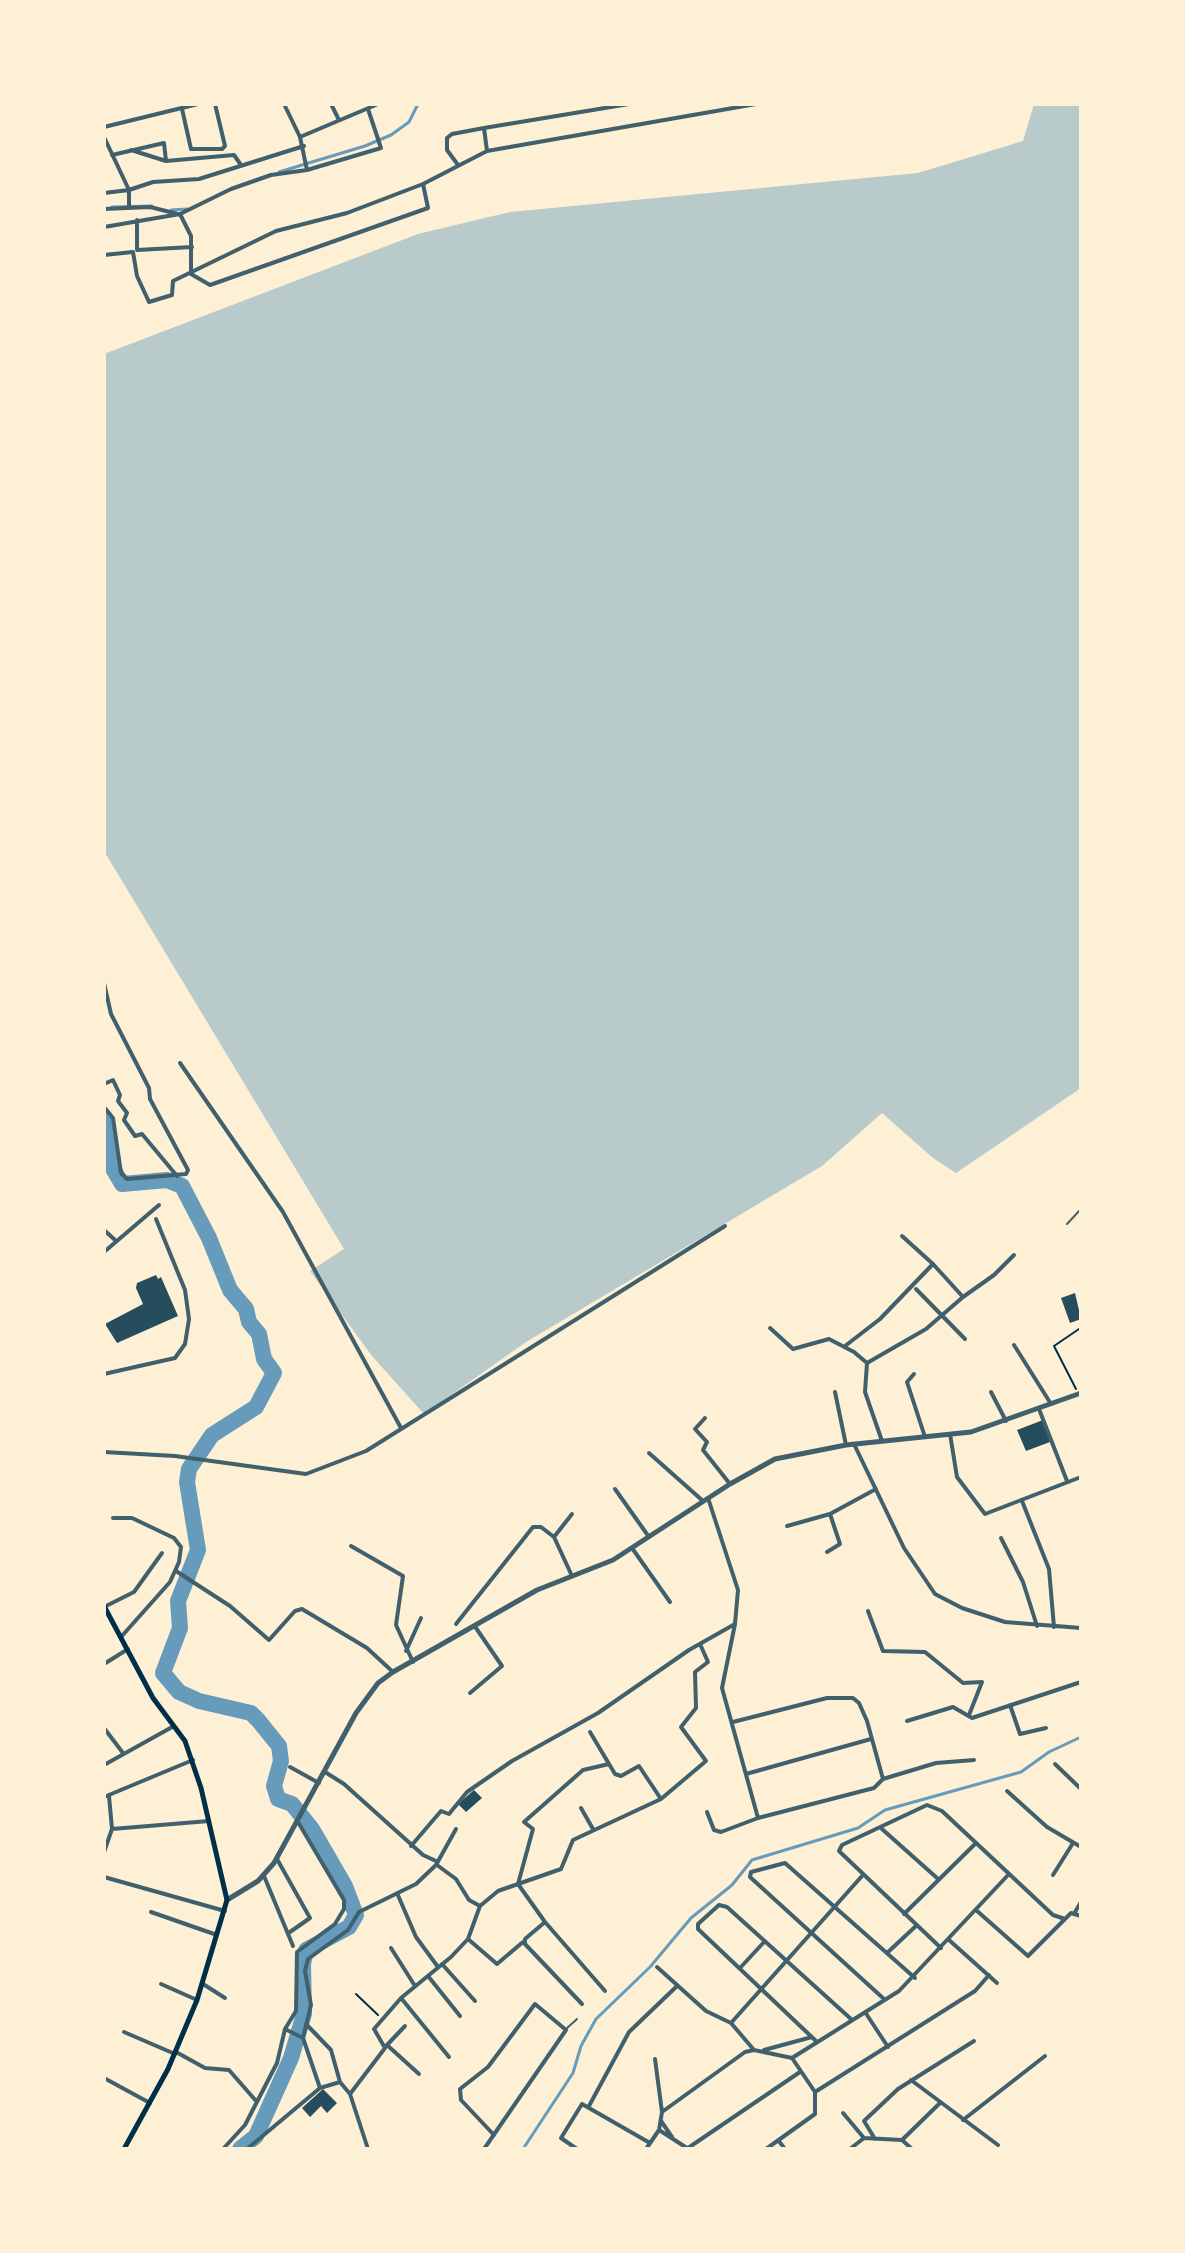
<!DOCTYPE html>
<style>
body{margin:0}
#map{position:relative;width:1185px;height:2253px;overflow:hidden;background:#fdf0d5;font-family:"IBM Plex Sans",sans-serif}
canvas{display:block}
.frame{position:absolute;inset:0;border:106px solid #fdf0d5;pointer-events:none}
</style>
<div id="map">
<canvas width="1185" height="2253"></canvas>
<div class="frame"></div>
</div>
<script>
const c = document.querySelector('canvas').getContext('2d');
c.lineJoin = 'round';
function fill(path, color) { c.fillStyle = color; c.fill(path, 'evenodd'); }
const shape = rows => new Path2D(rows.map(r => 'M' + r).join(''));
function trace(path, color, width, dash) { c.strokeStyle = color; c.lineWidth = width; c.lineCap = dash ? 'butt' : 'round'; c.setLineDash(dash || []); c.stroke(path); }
const green = shape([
 [1034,104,1081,104,1081,1088,956,1173,933,1158,882,1113,822,1166,526,1342,424,1414,372,1356,310,1271,344,1249,104,851,104,354,418,234,510,212,918,173,1023,141]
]);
const stream = shape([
 [279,172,365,146,391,135,409,122,418,104],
 [112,207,152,206],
 [171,210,187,209],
 [523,2149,573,2073,581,2046,596,2019,650,1967,691,1918,732,1885,752,1860,858,1828,885,1810,1021,1772,1049,1752,1081,1737]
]);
const river = shape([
 [104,1118,112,1167,122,1184,167,1180,182,1186,209,1238,230,1290,246,1309,249,1322,259,1334,264,1359,274,1373,256,1407,212,1435,189,1469,187,1482,198,1550,178,1601,180,1628,163,1673,179,1692,199,1701,251,1713,258,1720,279,1746,281,1761,274,1786,278,1799,292,1804,312,1829,345,1886,356,1915,349,1927,306,1950,303,1964,304,2014,291,2058,256,2136,240,2149]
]);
const building = shape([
 [156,1275,158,1279,161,1277,178,1316,117,1343,105,1324,143,1304,136,1288,137,1283],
 [1075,1293,1081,1319,1070,1323,1061,1298],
 [1043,1420,1050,1442,1026,1451,1017,1430],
 [474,1790,482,1798,466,1812,458,1804],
 [323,2089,337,2103,327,2113,321,2106,310,2117,302,2108]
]);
const path = shape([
 [1076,1389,1054,1346,1079,1329],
 [356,1994,378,2015]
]);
const service = shape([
 [1067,1224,1081,1209],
 [566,2029,577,2019]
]);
const minor = shape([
 [331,104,338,118],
 [182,109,191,149,222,149,225,146,215,104],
 [104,127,198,104],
 [104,137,129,190,129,207],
 [300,137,378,104],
 [131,150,166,161,234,155,241,165],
 [487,151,484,128,629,104],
 [112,155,164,143,166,161],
 [458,165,447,150,447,138,452,134,484,128],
 [307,170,381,148,368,109],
 [104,193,129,190,153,182,199,179,304,146],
 [104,209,150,207,178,214],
 [180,214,191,236,191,274,210,285,428,208,423,184],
 [137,220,137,250,192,247],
 [104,227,180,214,231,189,271,175,307,170,300,137,284,104],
 [104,255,133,252,137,276,149,302,172,295,173,281,276,231,347,213,423,184,487,151,756,104],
 [104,983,111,1014,149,1088,150,1099,188,1170,186,1174,127,1179,121,1173,113,1118,104,1107],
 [180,1063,283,1212,401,1428],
 [104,1084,113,1080,120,1095,118,1101,127,1113,124,1120,135,1136,142,1134,177,1176],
 [104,1230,115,1240],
 [104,1252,159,1205],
 [933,1264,963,1297,994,1275,1014,1255],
 [916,1289,965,1339],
 [770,1328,793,1349,829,1339,854,1352,867,1363,926,1329,963,1297],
 [1014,1345,1051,1404],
 [845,1346,880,1319,933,1264,902,1236],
 [867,1363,865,1392,882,1441],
 [104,1374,175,1358,185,1344,189,1319,185,1290,156,1219],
 [914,1374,907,1382,925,1437],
 [835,1392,846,1445],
 [991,1392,1006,1421],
 [1039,1409,1067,1481],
 [705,1418,695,1429,707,1442,703,1450,730,1484],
 [950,1434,957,1477,985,1514,1081,1477],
 [854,1444,904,1548,935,1594,962,1608,1005,1622,1081,1628],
 [104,1452,175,1456,306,1474,366,1451,725,1226],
 [649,1453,703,1501],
 [615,1489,649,1537],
 [708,1498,738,1590,735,1624,722,1688,758,1818],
 [1022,1501,1049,1569,1054,1627],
 [113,1518,132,1518,174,1538,181,1547,179,1562,170,1582,121,1637],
 [787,1526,830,1514,876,1489],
 [1001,1538,1023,1582,1037,1626],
 [351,1546,403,1576,396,1625,413,1662],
 [632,1548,670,1602],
 [827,1552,840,1544,830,1514],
 [176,1571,230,1606,269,1640,295,1611,302,1609,367,1648,393,1672],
 [572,1576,554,1537,572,1514],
 [104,1607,134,1592,162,1553],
 [868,1611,883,1651,925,1652,963,1683,982,1682,969,1715],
 [456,1624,533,1527,541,1527,554,1537],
 [406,1651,421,1618],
 [104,1664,128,1649],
 [470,1693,502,1666,476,1628],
 [1010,1705,1020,1734,1046,1728],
 [907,1721,953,1707,972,1718,978,1716,1081,1682],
 [733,1722,827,1698,853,1698,859,1703,867,1721,883,1779],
 [104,1728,123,1753],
 [590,1732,615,1774,621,1776,639,1766,661,1799],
 [1055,1764,1081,1789],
 [104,1765,174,1726],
 [290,1767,319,1783],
 [325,1772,344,1784,423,1855,436,1861],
 [746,1774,871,1739],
 [1007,1791,1047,1827,1081,1847],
 [104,1797,193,1760],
 [581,1808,593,1829],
 [707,1812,714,1830,721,1832,758,1818,874,1788,883,1779,936,1763,974,1760],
 [112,1829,209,1821],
 [882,1829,937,1878],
 [411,1846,441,1811,449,1814,467,1792,512,1761,598,1713,689,1650,735,1624],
 [104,1852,112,1829,109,1796],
 [277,1859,310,1918,290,1932],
 [437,1865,456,1879,469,1900,480,1906],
 [1053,1875,1073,1843],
 [264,1876,293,1946],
 [104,1877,225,1911],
 [397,1893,416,1937,438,1967],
 [976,1910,1028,1956,1071,1913,1081,1916],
 [151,1912,217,1935],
 [1075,1912,1081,1902],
 [904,1914,975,1844],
 [545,1922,525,1939,525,1944,582,2004],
 [468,1939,497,1964,523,1942],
 [949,1940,997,1983],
 [391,1948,415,1986],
 [941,1948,839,1851,842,1845,927,1805,942,1811,1053,1915,1065,1919],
 [887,1953,917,1925],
 [442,1964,475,2001],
 [657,1967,706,2011,731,2023,754,2050,792,2058,899,1991,1009,1874],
 [740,1968,765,1941],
 [428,1976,460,2016],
 [161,1984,197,2000],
 [203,1984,225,1998],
 [605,1991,545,1922,518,1884,533,1829,524,1822,583,1770,609,1764],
 [401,1998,449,2057],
 [884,1999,750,1877,751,1872,785,1863,915,1978],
 [865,2012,888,2047],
 [731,2023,862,1876],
 [306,2024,331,2050,340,2082],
 [285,2029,303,2038,320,2088],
 [124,2032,175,2054],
 [303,2038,311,2005,305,1971,308,1959,348,1930,359,1912,416,1884,436,1865,456,1829],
 [816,2041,698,1929,698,1924,719,1905,727,1907,851,2019],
 [387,2045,419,2074],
 [387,2045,405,2026],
 [764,2050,812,2037],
 [176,2052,205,2068,229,2070,257,2102],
 [104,2078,150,2103],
 [911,2080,998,2145],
 [340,2082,350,2094,368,2149],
 [815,2092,975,1991,989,1975],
 [350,2094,385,2048,374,2029,401,1998,451,1957,468,1939,480,1906,498,1891,561,1869,573,1840,661,1799,706,1761,681,1727,696,1708,695,1672,708,1662,700,1644],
 [589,2106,629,2032,676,1987],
 [662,2112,745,2052,754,2050],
 [843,2113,864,2138],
 [963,2120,1045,2056],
 [661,2121,672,2137],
 [659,2130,687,2148],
 [875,2139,864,2121,898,2089,974,2041],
 [778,2140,785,2149],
 [902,2140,940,2103],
 [688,2148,800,2072],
 [223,2149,245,2125,277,2063,285,2029,296,2011,297,1952,335,1924,344,1909,344,1900,298,1822],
 [247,2149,320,2088,340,2082],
 [484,2149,566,2030,535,2004,488,2067,460,2089,461,2100,494,2135],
 [577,2149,561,2138,582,2104,650,2143],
 [646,2149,659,2130,662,2112,655,2059],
 [766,2149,815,2114,815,2092,792,2058],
 [850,2149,864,2138,902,2140,912,2149]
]);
const tertiary = shape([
 [227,1900,258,1881,274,1863,356,1713,378,1683,393,1672,537,1590,613,1560,730,1484,775,1459,846,1445,971,1432,1081,1393]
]);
const secondary = shape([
 [104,1606,153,1698,185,1741,201,1788,227,1900,197,2000,168,2069,124,2149]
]);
fill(green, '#b9caca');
trace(stream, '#669bbc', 3);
trace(river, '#669bbc', 16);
fill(building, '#264d5e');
trace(path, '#003049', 2);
trace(service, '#3f606c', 2);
trace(minor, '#3f606c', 4);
trace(tertiary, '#3f606c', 5);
trace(secondary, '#003049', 5);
</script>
